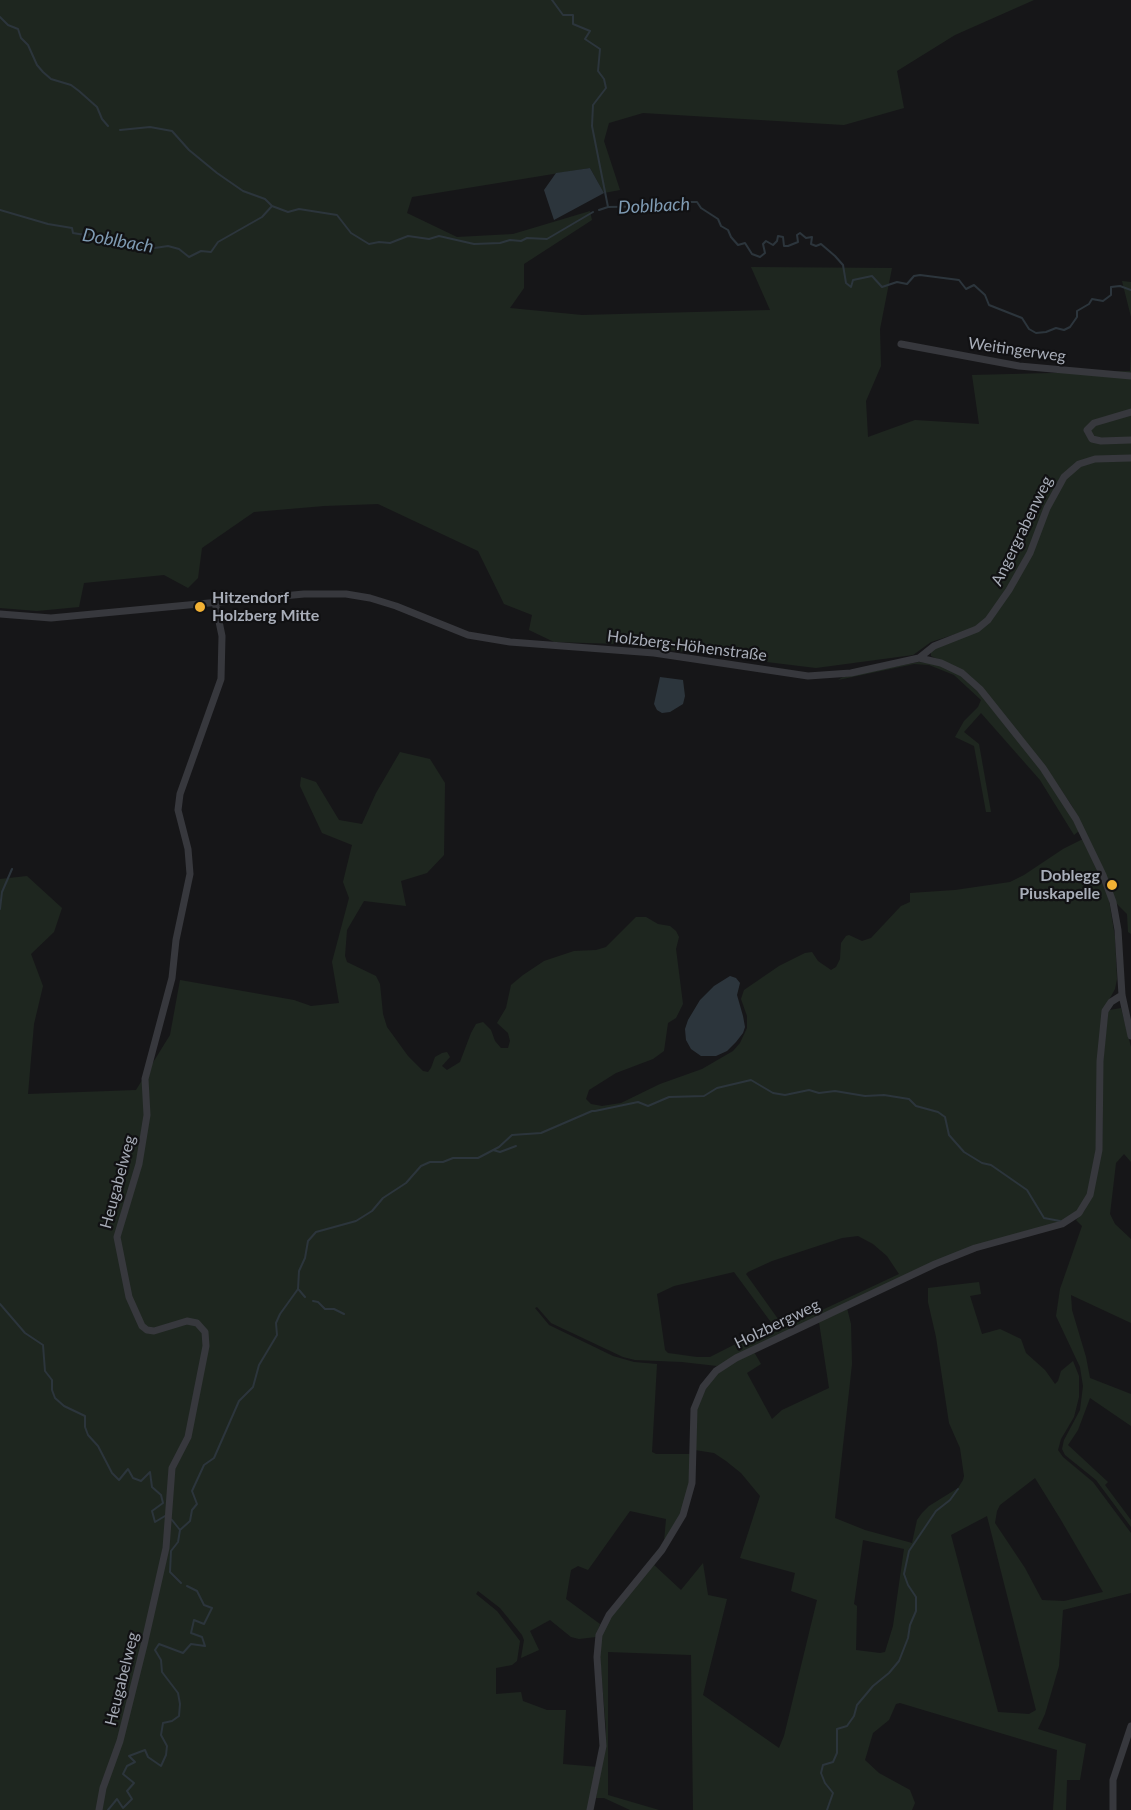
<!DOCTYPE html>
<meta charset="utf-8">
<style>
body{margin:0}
canvas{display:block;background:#161618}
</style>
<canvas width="1131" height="1810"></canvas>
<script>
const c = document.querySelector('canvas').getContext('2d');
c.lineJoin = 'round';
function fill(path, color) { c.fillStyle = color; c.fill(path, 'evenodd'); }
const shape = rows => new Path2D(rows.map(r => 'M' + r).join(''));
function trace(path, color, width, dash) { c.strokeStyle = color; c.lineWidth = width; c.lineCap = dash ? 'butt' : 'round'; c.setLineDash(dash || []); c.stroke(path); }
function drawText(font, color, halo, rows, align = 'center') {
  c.font = font + ' Lato,sans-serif'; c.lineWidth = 4.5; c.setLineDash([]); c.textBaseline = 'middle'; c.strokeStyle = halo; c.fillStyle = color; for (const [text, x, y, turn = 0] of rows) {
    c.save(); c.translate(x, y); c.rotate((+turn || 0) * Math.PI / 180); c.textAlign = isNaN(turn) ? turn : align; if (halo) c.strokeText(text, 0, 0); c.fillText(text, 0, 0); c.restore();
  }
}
const green = shape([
 [0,0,1034,0,955,35,897,71,904,108,844,125,643,113,609,123,604,141,620,190,604,193,590,168,412,197,407,213,457,237,513,234,590,211,592,220,524,264,524,288,510,308,582,315,770,310,751,267,892,268,880,329,881,366,866,401,868,437,915,420,979,424,972,375,1130,371,1131,349,1131,934,1128,932,1127,914,1115,902,1072,806,1053,778,964,671,931,656,931,650,968,630,931,642,913,655,816,668,619,644,554,642,529,630,532,615,504,604,478,551,378,504,324,506,254,512,202,548,198,578,188,588,164,575,84,583,79,607,37,611,0,608],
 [1122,281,1131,282,1131,317],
 [918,662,933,663,956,672,978,691,1033,759,1059,795,1079,831,1074,835,1040,780,981,713,964,732,979,744,991,812,986,812,974,746,955,737,964,721,978,707,981,700,954,675,929,665,914,664,838,680,843,677],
 [400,752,430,759,445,783,444,855,427,873,401,881,406,906,364,901,347,930,345,956,347,962,376,976,380,984,383,1014,387,1027,408,1056,423,1071,428,1072,431,1068,435,1057,442,1053,447,1052,450,1057,442,1066,447,1070,460,1062,471,1033,476,1024,483,1022,491,1030,495,1041,501,1048,508,1048,510,1041,508,1033,497,1023,506,1008,511,985,523,975,544,961,574,951,596,950,606,947,636,917,646,917,658,924,670,926,676,931,679,937,676,949,683,1004,676,1018,668,1023,664,1051,653,1059,616,1073,589,1090,586,1099,591,1104,602,1106,621,1103,660,1084,702,1069,733,1051,740,1043,747,1028,747,1016,741,999,744,990,779,966,805,953,812,952,818,961,831,970,836,967,840,959,841,943,846,936,849,935,862,941,871,938,901,906,910,902,910,893,955,890,1010,882,1024,875,1063,849,1083,839,1108,894,1115,937,1117,979,1115,989,1103,1011,1098,1141,1087,1195,1077,1212,1061,1222,987,1242,717,1366,682,1362,635,1360,623,1357,551,1323,537,1307,535,1308,549,1325,613,1356,634,1362,657,1364,652,1452,656,1454,691,1454,689,1484,684,1507,664,1542,666,1519,630,1511,588,1570,578,1566,571,1570,566,1599,600,1624,596,1637,579,1639,571,1637,550,1620,530,1631,539,1650,521,1658,524,1640,522,1635,500,1608,478,1591,476,1594,497,1611,520,1641,517,1661,512,1665,496,1668,496,1694,521,1692,523,1701,547,1710,566,1710,563,1764,598,1767,588,1810,0,1810,0,879,27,876,62,908,54,932,31,954,43,986,34,1024,28,1094,136,1090,170,1035,180,980,294,1000,311,1006,339,1003,332,962,349,898,343,882,352,845,322,833,300,786,301,777,316,782,339,820,362,824,376,793],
 [858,1236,873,1244,887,1256,899,1274,788,1326,778,1319,746,1274,748,1272,772,1261,842,1238],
 [734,1272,773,1325,710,1357,697,1357,668,1353,665,1350,657,1294,674,1286],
 [1121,1008,1131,1047,1131,1162,1124,1154,1116,1163,1110,1214,1115,1224,1131,1239,1131,1323,1071,1295,1072,1310,1086,1357,1090,1378,1131,1394,1131,1426,1090,1398,1078,1430,1068,1445,1108,1482,1105,1485,1131,1520,1131,1527,1096,1480,1065,1455,1062,1449,1064,1440,1080,1410,1083,1386,1080,1367,1056,1316,1060,1289,1082,1226,1076,1220,1085,1210,1102,1151,1103,1061,1108,1012,1110,1010],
 [979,1282,981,1294,970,1296,982,1334,1000,1329,1021,1339,1026,1353,1045,1370,1055,1384,1058,1381,1061,1371,1073,1361,1079,1376,1079,1397,1074,1417,1061,1439,1058,1450,1063,1457,1093,1482,1131,1533,1131,1593,1063,1610,1059,1666,1045,1714,1038,1729,1086,1744,1080,1780,1067,1780,1066,1810,1053,1810,1057,1750,900,1703,896,1704,889,1720,873,1733,865,1760,879,1773,910,1790,915,1803,912,1810,693,1810,691,1655,608,1652,608,1795,659,1810,630,1810,604,1798,596,1798,605,1746,606,1729,600,1657,601,1635,611,1616,653,1564,681,1590,703,1563,708,1595,727,1599,703,1695,779,1748,784,1736,817,1600,791,1591,795,1573,740,1558,760,1496,741,1473,726,1461,714,1453,695,1450,696,1410,709,1382,725,1367,754,1352,761,1364,747,1373,772,1419,782,1410,829,1388,819,1322,847,1308,851,1324,852,1364,835,1518,865,1530,912,1543,917,1520,922,1513,929,1506,958,1488,963,1480,964,1476,960,1448,949,1423,936,1337,928,1302,928,1288],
 [1035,1478,1061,1520,1103,1592,1064,1601,1042,1600,1025,1568,995,1523,997,1511,1000,1505],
 [987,1516,1036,1710,1029,1714,998,1712,951,1535],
 [863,1540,904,1549,893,1626,885,1652,880,1653,856,1650,857,1606,854,1604]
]);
const water = shape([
 [590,168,604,193,554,220,544,190,556,173],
 [660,677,683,680,685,696,683,704,670,712,662,713,657,710,654,704],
 [730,976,736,978,740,983,737,995,743,1016,745,1027,743,1033,736,1042,727,1051,716,1056,701,1056,691,1049,686,1040,685,1029,688,1020,700,1000,714,986]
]);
const stream = shape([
 [552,0,563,15,573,15,573,24,590,31,585,39,600,49,598,71,604,79,606,88,593,105,592,126,608,207],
 [0,17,8,25,18,29,21,38,28,45,37,65,43,72,51,79,71,85,79,91,97,107,102,119,108,126],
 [120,130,150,127,172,131,189,150,217,173,243,191,265,199,272,206],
 [0,210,48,224,72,228,73,233,85,235,98,234,103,239,121,241,148,249,168,246,179,249,189,257,201,251,211,252,218,242,262,217,272,206,288,212,299,209,337,215,351,233,369,244,379,242,390,243,408,236,429,239,439,236,474,244,500,243,510,240,521,241,527,238,547,239,593,212],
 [599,210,608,207,667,206,671,202,697,202,701,208,718,219,721,226,728,230,731,237,738,245,745,243,752,254,760,257,765,253,763,244,766,241,773,245,777,241,778,236,783,237,784,246,788,246,798,242,797,235,800,233,806,238,812,237,811,244,816,246,821,244,835,256,843,265,846,283,851,287,853,280,872,276,882,287,897,282,907,284,914,276,920,275,959,280,966,289,974,285,985,295,989,305,1022,318,1029,329,1036,333,1046,332,1056,328,1064,330,1070,327,1077,317,1077,311,1089,304,1092,299,1103,301,1111,295,1111,287,1120,286,1131,290],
 [0,909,2,892,12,869],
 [493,1150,500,1152,516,1146],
 [299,1290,305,1297],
 [313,1301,318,1302,325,1309,334,1309,344,1314],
 [0,1304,25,1333,43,1345,45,1371,52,1380,52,1390,55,1398,64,1406,85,1416,85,1427,88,1435,98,1446,112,1473,119,1480,128,1469,133,1478,141,1481,150,1472,152,1487,161,1495,163,1503,152,1511,155,1522,165,1516,172,1520,180,1530,178,1542,171,1551,170,1572,181,1583],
 [180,1530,190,1521,192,1510,197,1504,192,1491,204,1465,214,1458,239,1401,253,1387,259,1365,277,1335,276,1323,280,1314,298,1289,299,1271,305,1258,308,1241,316,1232,356,1221,372,1211,383,1198,406,1183,421,1166,430,1162,443,1162,453,1158,478,1158,499,1147,512,1135,541,1133,592,1111,595,1111,638,1102,648,1106,669,1097,704,1096,717,1088,751,1080,773,1093,785,1095,809,1090,819,1093,835,1091,865,1096,884,1095,909,1099,916,1106,938,1112,945,1117,949,1135,964,1152,982,1163,991,1165,1027,1190,1044,1218,1060,1221],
 [108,1810,117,1799,123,1808,132,1799,127,1791,134,1783,123,1774,127,1766,135,1762,129,1756,145,1750,148,1757,161,1766,166,1755,167,1746,161,1735,163,1723,172,1721,179,1716,180,1704,178,1693,162,1672,161,1660,155,1650,159,1644,183,1653,191,1644,205,1646,202,1637,191,1633,194,1620,204,1624,212,1608,204,1605,197,1591,187,1586],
 [827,1810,833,1793,825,1783,821,1773,823,1765,833,1762,837,1753,837,1729,847,1726,854,1716,857,1705,873,1686,889,1673,899,1661,908,1638,910,1625,916,1611,916,1597,908,1585,904,1574,909,1551,936,1511,950,1500,958,1489]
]);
const street = shape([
 [901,344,1019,366,1131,376],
 [1131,412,1094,423,1087,430,1092,439,1101,441,1131,440],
 [0,614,51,618,304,594,346,594,370,598,396,606,468,635,510,642,654,653,808,676,851,673,919,658,941,663,962,673,980,689,1043,768,1076,819,1103,875,1113,902,1118,930,1122,995,1131,1036],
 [919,658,934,646,977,629,988,620,1009,590,1030,553,1047,508,1064,477,1079,464,1095,459,1131,458],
 [99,1810,103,1788,120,1741,144,1645,166,1548,172,1468,188,1437,206,1346,205,1332,197,1323,187,1321,154,1331,147,1330,142,1326,129,1297,117,1237,139,1164,147,1115,145,1079,172,978,176,940,190,874,188,849,178,810,180,794,221,679,222,636,215,602],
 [590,1810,603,1746,597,1657,599,1635,609,1615,662,1550,683,1515,692,1483,694,1409,703,1387,716,1371,736,1358,935,1264,975,1248,1062,1224,1079,1213,1090,1195,1099,1150,1100,1061,1105,1011,1111,1002,1122,995],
 [1113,1810,1113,1780,1131,1726]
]);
const markers = [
 [200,607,6,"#f2b134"],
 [1112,885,6,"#f2b134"]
];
const streetNames = [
 ["Weitingerweg",1017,350,8],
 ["Angergrabenweg",1022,531,-64],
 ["Holzberg-Höhenstraße",687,646,7],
 ["Heugabelweg",118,1182,-75],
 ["Holzbergweg",777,1324,-26],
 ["Heugabelweg",122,1679,-76]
];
const poiNames = [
 ["Hitzendorf",212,598],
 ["Holzberg Mitte",212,616],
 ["Doblegg",1100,876,"right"],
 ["Piuskapelle",1100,894,"right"]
];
const waterNames = [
 ["Doblbach",654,206,-3],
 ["Doblbach",118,241,10]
];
fill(green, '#1e261f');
fill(water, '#2c353c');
trace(stream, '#2c353c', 2);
trace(street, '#37383d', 7);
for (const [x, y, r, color] of markers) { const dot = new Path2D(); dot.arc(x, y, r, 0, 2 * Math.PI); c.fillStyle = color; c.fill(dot); trace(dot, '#111113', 2); }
drawText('16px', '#a8adb8', '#111113', streetNames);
drawText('bold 16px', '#a8adb8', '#111113', poiNames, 'left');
drawText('italic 18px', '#7f9bb3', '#111113', waterNames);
</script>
